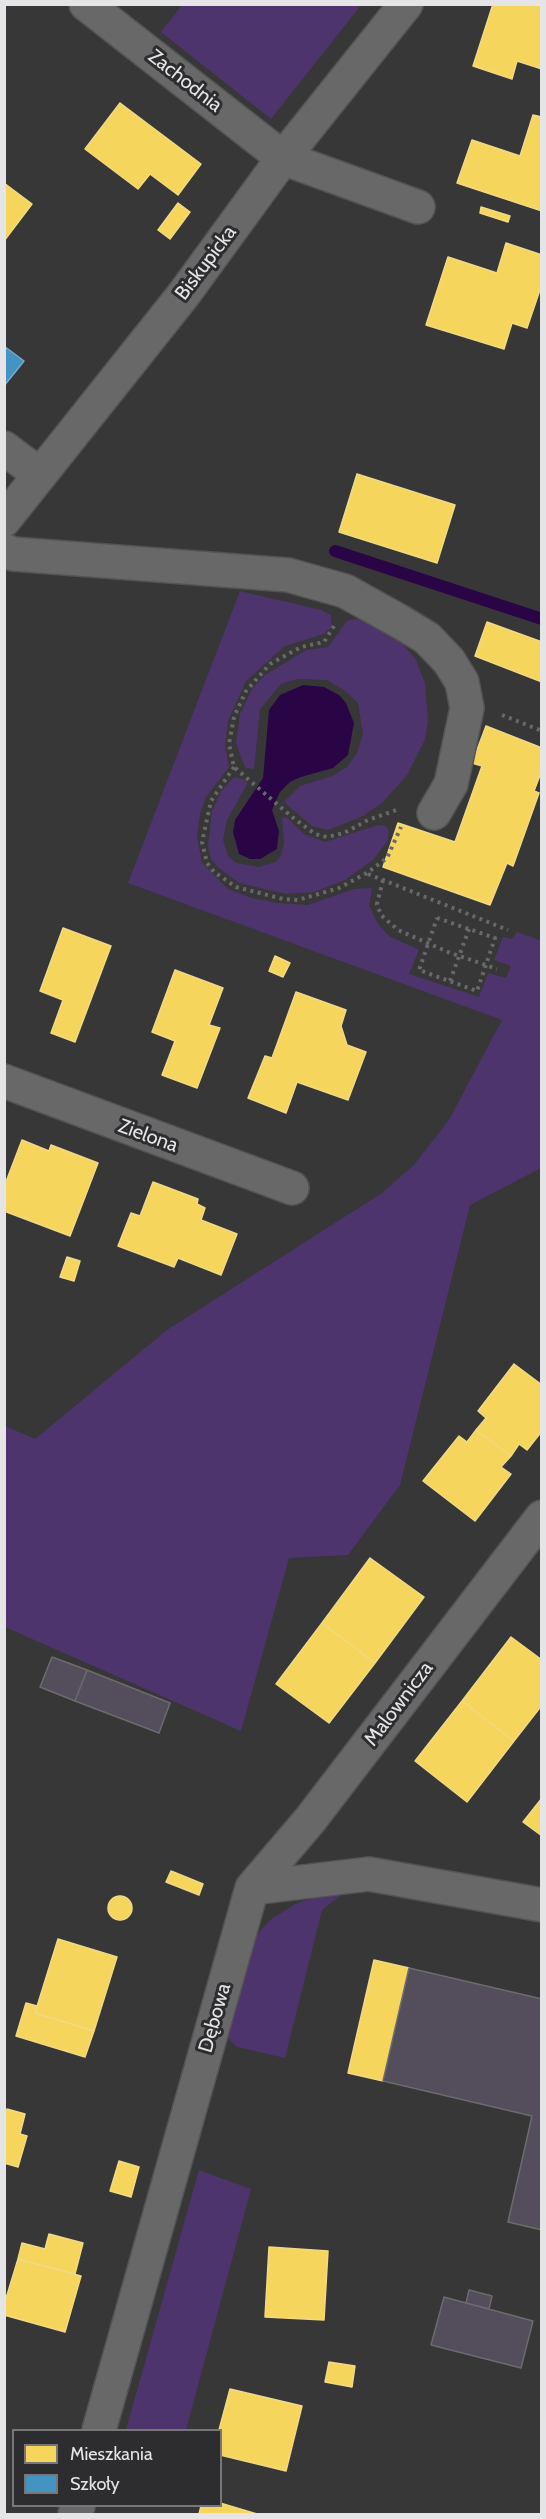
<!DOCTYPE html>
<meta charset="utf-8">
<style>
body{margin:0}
#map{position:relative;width:546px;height:2519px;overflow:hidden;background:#373738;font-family:Cabin,sans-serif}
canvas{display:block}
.frame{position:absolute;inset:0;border:6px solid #e5e4e6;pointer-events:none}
.legend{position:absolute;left:12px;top:2429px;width:210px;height:78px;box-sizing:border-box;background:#2d2c2f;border:2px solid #777678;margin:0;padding:8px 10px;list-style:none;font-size:18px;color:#e5e4e6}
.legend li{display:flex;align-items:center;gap:12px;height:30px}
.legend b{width:30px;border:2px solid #777678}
</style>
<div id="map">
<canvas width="546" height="2519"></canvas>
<div class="frame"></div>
<ul class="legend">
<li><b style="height:16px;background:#f6d55c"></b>Mieszkania</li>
<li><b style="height:16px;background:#4393c3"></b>Szkoły</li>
</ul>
</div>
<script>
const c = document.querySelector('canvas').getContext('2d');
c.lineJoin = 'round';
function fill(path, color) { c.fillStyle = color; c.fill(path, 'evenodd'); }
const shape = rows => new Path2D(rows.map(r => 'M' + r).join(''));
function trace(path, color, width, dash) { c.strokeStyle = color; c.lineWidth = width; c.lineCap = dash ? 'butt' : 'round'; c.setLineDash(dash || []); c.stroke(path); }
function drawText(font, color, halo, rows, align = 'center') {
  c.font = font + ' Cabin,sans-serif'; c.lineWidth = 6; c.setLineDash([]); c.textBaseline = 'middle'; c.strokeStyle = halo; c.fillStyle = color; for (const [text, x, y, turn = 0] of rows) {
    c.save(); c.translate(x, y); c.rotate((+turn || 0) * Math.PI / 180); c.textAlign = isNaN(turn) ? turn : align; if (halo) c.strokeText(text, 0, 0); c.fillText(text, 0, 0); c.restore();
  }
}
const green = shape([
 [182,5,182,4,361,5,271,119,161,32],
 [240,591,321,610,331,615,331,627,324,634,285,646,246,681,228,721,225,746,229,767,206,797,200,814,197,836,202,863,228,889,252,898,277,903,308,905,354,889,372,888,369,906,378,924,389,936,419,950,409,974,479,997,488,973,506,978,511,966,494,960,503,937,512,939,517,932,542,941,541,1168,470,1205,400,1485,348,1555,289,1558,241,1731,5,1627,5,1426,35,1439,167,1330,382,1193,413,1166,449,1120,502,1020,128,883],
 [354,619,370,622,394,635,415,658,425,683,428,721,425,739,407,775,383,802,363,816,328,830,312,826,284,802,300,786,332,776,347,767,357,753,363,734,358,703,344,690,327,680,297,679,281,684,260,709,254,769,246,768,240,755,236,742,238,730,240,714,252,689,265,675,306,650,328,647,347,621],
 [234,777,246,780,247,784,227,820,223,840,228,856,236,863,259,867,276,862,281,855,284,843,282,818,286,817,304,834,325,842,378,825,386,826,389,831,388,840,373,860,345,880,314,892,286,894,239,883,219,868,211,859,208,846,212,811,222,790],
 [321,1895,341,1895,322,1910,285,2058,237,2047,228,2038,223,2025,255,1937,270,1920,295,1904],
 [199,2170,251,2189,186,2430,126,2430]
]);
const water = shape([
 [303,685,324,687,339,695,346,703,354,723,348,755,333,768,301,777,290,782,280,792,272,810,279,831,277,849,260,859,250,859,239,854,233,832,235,820,263,778,269,710,280,695]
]);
const homes = shape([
 [493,4,542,4,542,69,517,61,512,79,473,66,493,4],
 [120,103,201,164,178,195,150,174,138,189,85,149,120,103],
 [533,115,542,117,542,211,457,183,472,140,520,156,533,115],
 [4,183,32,204,4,241,4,183],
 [178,203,190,212,170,239,158,230,178,203],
 [481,207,510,216,508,222,480,213,481,207],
 [506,243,542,255,542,284,527,328,512,323,504,349,426,325,448,257,497,273,506,243],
 [357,474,455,505,437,563,339,532,357,474],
 [487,622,542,642,542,682,475,656,487,622],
 [486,726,542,748,542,770,534,791,539,793,513,866,507,863,490,905,383,867,398,823,455,842,482,766,472,763,486,726],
 [63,928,111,946,75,1042,51,1033,63,1000,40,991,63,928],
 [275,956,290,963,283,977,269,971,275,956],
 [175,970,223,988,209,1025,220,1028,197,1088,162,1075,175,1041,152,1032,175,970],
 [296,992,346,1010,341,1026,347,1045,366,1052,348,1100,297,1082,286,1113,248,1098,265,1056,272,1058,296,992],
 [22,1140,49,1151,51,1145,98,1163,70,1236,4,1211,4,1187,22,1140],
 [153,1182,198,1199,197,1204,205,1208,201,1220,237,1234,221,1275,178,1258,174,1267,118,1246,131,1213,140,1216,153,1182],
 [67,1257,80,1261,74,1281,60,1277,67,1257],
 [514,1364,542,1385,542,1431,527,1450,519,1444,511,1456,476,1430,486,1418,478,1411,514,1364],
 [476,1430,511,1456,501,1467,511,1474,475,1521,423,1481,459,1436,467,1442,476,1430],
 [370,1558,424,1597,375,1663,322,1623,370,1558],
 [322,1623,375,1663,329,1723,276,1684,322,1623],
 [511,1637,542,1660,542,1705,514,1741,462,1701,511,1637],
 [462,1701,514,1741,467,1802,415,1761,462,1701],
 [542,1798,542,1836,523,1822,542,1798],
 [171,1871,203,1884,199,1895,166,1882,171,1871],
 '108 1908a12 12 0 1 1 24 0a12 12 0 1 1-24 0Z',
 [58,1939,117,1957,94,2031,35,2013,58,1939],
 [374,1960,409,1968,383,2081,348,2073,374,1960],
 [26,2003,37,2006,35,2013,94,2031,85,2057,16,2036,26,2003],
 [7,2109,25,2114,20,2134,27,2136,18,2167,4,2163,4,2117,7,2109],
 [119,2161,139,2167,131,2197,110,2191,119,2161],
 [49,2234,83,2243,75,2274,18,2259,22,2243,45,2249,49,2234],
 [269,2247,328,2251,324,2320,265,2317,269,2247],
 [18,2259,81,2276,65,2332,4,2315,4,2305,18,2259],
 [329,2362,355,2366,352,2387,325,2382,329,2362],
 [230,2389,302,2406,286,2471,220,2455,219,2430,230,2389],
 [220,2503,257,2514,199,2514,201,2506,220,2506,220,2503]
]);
const schools = shape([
 [4,346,24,361,4,386,4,346]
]);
const stream = shape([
 [335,551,542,619]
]);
const building = shape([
 [52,1657,87,1670,75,1701,40,1687,52,1657],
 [87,1670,170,1703,159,1733,75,1701,87,1670],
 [409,1968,542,1999,542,2230,508,2222,532,2116,383,2081,409,1968],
 [469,2290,492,2296,489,2309,466,2303,469,2290],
 [444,2297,533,2321,521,2368,431,2345,444,2297]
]);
const path = shape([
 [334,626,324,642,301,647,270,664,246,691,234,717,229,744,234,767,292,817,315,834,327,837,344,833,368,820,399,809],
 [502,715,542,731],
 [234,767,211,801,202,842,207,863,214,872,236,887,283,899,298,900,339,888,367,873,387,858,401,827],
 [368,874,508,930],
 [383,880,377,904,381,915,398,930,448,952,497,969],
 [437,918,495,938,477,991,419,970,437,918],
 [450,981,469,929]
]);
const minor = shape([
 [86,4,283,158,418,207],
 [4,448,40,475],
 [4,520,184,294,283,158,406,4],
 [4,550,13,554,288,575,345,591,399,621,427,638,449,661,462,682,467,708,451,784,434,813],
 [4,1081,292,1188],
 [252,1888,310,1820,542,1517],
 [99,2430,252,1888,369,1874,542,1905],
 [75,2514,78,2506]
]);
const streetNames = [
 ["Zachodnia",185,81,38],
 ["Biskupicka",206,263,-53],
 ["Zielona",148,1136,20],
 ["Malownicza",399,1704,-53],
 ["Dębowa",215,2018,-74]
];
fill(green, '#4e346c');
fill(water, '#2a0546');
fill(homes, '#f6d55c');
trace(homes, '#f1da85', 1.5);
fill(schools, '#4393c3');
trace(schools, '#74abce', 1.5);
trace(stream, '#2a0546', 12);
fill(building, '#544d5c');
trace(building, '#6c6b6d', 1.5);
trace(minor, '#535354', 36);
trace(path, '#686869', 4, [3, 4.5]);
trace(minor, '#696869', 33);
drawText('20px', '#e5e4e6', '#2d2c2f', streetNames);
</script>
